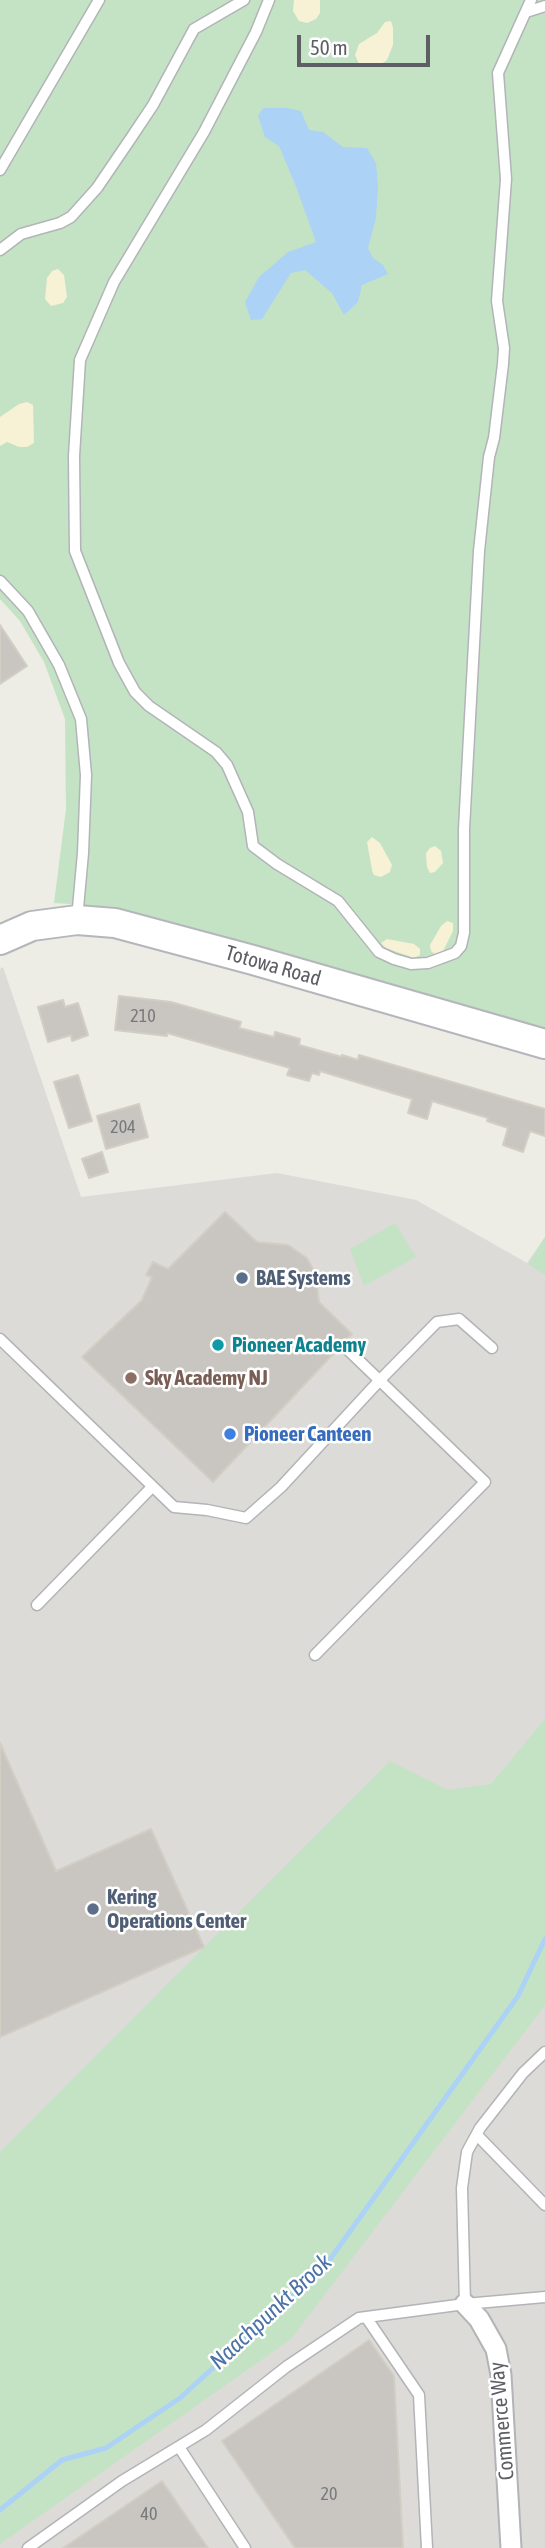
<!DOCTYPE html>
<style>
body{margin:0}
#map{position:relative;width:545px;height:2548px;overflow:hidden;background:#edece5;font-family:"Asap Condensed",sans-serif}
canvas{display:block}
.scale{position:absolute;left:297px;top:35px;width:133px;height:32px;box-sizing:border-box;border:4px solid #5d5f64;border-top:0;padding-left:9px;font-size:21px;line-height:24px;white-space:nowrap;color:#5d5f64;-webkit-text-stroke:5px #fff;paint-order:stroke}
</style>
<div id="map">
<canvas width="545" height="2548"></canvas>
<div class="scale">50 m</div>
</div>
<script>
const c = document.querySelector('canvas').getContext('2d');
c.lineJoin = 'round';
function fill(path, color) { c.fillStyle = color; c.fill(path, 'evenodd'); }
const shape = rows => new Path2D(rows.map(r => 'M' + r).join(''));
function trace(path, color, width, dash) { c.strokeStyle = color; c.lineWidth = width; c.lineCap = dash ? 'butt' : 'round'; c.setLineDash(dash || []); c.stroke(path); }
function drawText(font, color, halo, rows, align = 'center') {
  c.font = font + ' "Asap Condensed",sans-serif'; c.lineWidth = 5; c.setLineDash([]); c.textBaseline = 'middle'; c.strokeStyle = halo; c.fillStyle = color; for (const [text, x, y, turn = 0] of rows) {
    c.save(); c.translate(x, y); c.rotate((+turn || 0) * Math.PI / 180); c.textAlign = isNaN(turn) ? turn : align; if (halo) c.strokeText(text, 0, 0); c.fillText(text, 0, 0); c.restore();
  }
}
const industrial = shape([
 [3,967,81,1197,277,1173,416,1200,527,1263,545,1237,545,2548,0,2548,0,969]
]);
const green = shape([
 [0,0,545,0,545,1028,116,907,54,903,66,809,65,719,44,662,20,621,0,599],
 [395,1223,416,1257,364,1286,350,1249],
 [545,1237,545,1275,528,1264],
 [545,1719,545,2005,291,2339,0,2544,0,2152,390,1761,448,1790,491,1784]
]);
const sand = shape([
 [294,0,320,0,320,13,316,19,307,23,299,21,293,11],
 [391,21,393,28,393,45,387,60,380,65,360,66,355,55,359,44,377,33,385,22],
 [58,269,64,275,67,297,63,303,51,306,45,299,47,278,52,271],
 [27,402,33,405,34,443,27,447,19,447,7,442,0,446,0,417,19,404],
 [372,837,380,843,392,865,390,872,381,877,374,875,372,870,367,842],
 [435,846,441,851,443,863,435,872,430,873,427,867,426,853,430,848],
 [447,921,453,923,453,931,442,953,436,955,431,951,430,945,441,926],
 [387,939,414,944,420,949,420,955,414,958,386,948,381,943]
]);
const water = shape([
 [263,108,287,108,301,111,309,130,323,132,343,147,367,148,376,163,378,186,376,218,368,248,373,258,383,265,388,274,362,285,358,302,344,315,332,293,305,270,291,273,262,319,251,320,245,302,259,277,288,252,316,242,297,189,279,146,265,137,258,116]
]);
const stream = shape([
 [0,2510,62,2460,106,2448,180,2398,326,2265,518,1996,545,1939]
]);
const building = shape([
 [0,625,27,666,0,684,0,625],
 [119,996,171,1002,241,1022,239,1028,274,1037,275,1032,300,1039,299,1045,342,1057,342,1055,358,1060,359,1055,545,1109,545,1136,530,1131,523,1152,503,1145,508,1128,487,1121,488,1118,432,1101,427,1119,408,1113,412,1099,320,1071,319,1075,312,1073,309,1081,287,1075,290,1068,167,1033,167,1036,115,1030,119,996],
 [63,1000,65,1007,78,1003,88,1035,72,1041,71,1035,48,1042,38,1007,63,1000],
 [78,1075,92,1121,69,1128,54,1082,78,1075],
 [139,1104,148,1137,106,1149,97,1116,139,1104],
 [102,1152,108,1172,89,1178,82,1159,102,1152],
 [225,1212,257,1242,288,1245,307,1258,316,1275,319,1302,352,1334,213,1482,82,1357,142,1300,152,1277,146,1275,153,1262,168,1269,225,1212],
 [0,1743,56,1871,151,1829,204,1947,0,2037,0,1743],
 [369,2340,394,2376,403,2548,295,2548,222,2441,369,2340],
 [162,2481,208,2548,63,2548,162,2481]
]);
const service = shape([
 [269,0,256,32,204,132,114,282,80,360,74,456,75,551,119,663,135,692,149,706,216,752,227,765,248,812,253,846,277,864,338,901,379,952,394,959,411,964,428,963,455,953,461,946,464,933,464,829,479,551,489,457,494,438,503,364,504,348,497,301,506,179,498,73,531,0],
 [526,12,545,6],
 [0,170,99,0],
 [0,250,21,234,60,223,71,217,97,188,131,138,153,105,194,29,244,0],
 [0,581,28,611,59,665,81,719,86,775,83,853,77,919],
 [0,1339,174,1507,207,1510,246,1518,281,1487,379,1381,437,1322,459,1319,492,1348],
 [37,1605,152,1487],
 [315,1655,485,1482,347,1349],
 [477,2135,545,2205],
 [465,2304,462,2188,467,2152,480,2128,523,2073,545,2052],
 [366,2317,419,2395,427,2548],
 [179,2447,245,2548],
 [28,2548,122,2481,206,2430,286,2367,359,2318,465,2304,545,2297]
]);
const minor = shape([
 [465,2304,479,2319,496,2349,501,2375,511,2548]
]);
const secondary = shape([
 [0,940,32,926,77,920,115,923,253,960,545,1044]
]);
const markers = [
 [242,1278,7,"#5c6f8a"],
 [218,1345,7,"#0f9aa8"],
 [131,1378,7,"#8d6e63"],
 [230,1434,7,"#3f7fe0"],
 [93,1909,7,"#5c6f8a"]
];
const numberNames = [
 ["210",143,1016],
 ["204",123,1127],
 ["20",329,2494],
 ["40",149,2514]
];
const streetNames = [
 ["Totowa Road",273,966,16],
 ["Commerce Way",502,2421,-95]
];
const serviceNames = [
 ["BAE Systems",256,1278],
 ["Kering",107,1897],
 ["Operations Center",107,1921]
];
const cultureNames = [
 ["Pioneer Academy",232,1345]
];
const educationNames = [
 ["Sky Academy NJ",145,1378]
];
const shopNames = [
 ["Pioneer Canteen",244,1434]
];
const waterNames = [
 ["Naachpunkt Brook",271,2312,-43]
];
fill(industrial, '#dcdbd7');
fill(green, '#c4e3c5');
fill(sand, '#f7f1d6');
fill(water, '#acd2f6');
trace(stream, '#acd2f6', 5);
fill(building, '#c9c6c2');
trace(building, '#d2cec4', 2);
trace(service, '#b2b4b8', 13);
trace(minor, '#b2b4b8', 23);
trace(secondary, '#b4b6bb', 32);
trace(service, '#fff', 10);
trace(minor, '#fff', 19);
trace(secondary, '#fff', 28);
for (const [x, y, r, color] of markers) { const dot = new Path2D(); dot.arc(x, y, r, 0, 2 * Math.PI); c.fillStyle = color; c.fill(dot); trace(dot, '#fff', 2.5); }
drawText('18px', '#78797c', null, numberNames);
drawText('21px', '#5d5f64', '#fff', streetNames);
drawText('bold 21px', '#4e5e75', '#fff', serviceNames, 'left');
drawText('bold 21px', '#0d838f', '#fff', cultureNames, 'left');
drawText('bold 21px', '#785e54', '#fff', educationNames, 'left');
drawText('bold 21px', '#366cbe', '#fff', shopNames, 'left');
drawText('italic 23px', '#4b73a7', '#fff', waterNames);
</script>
